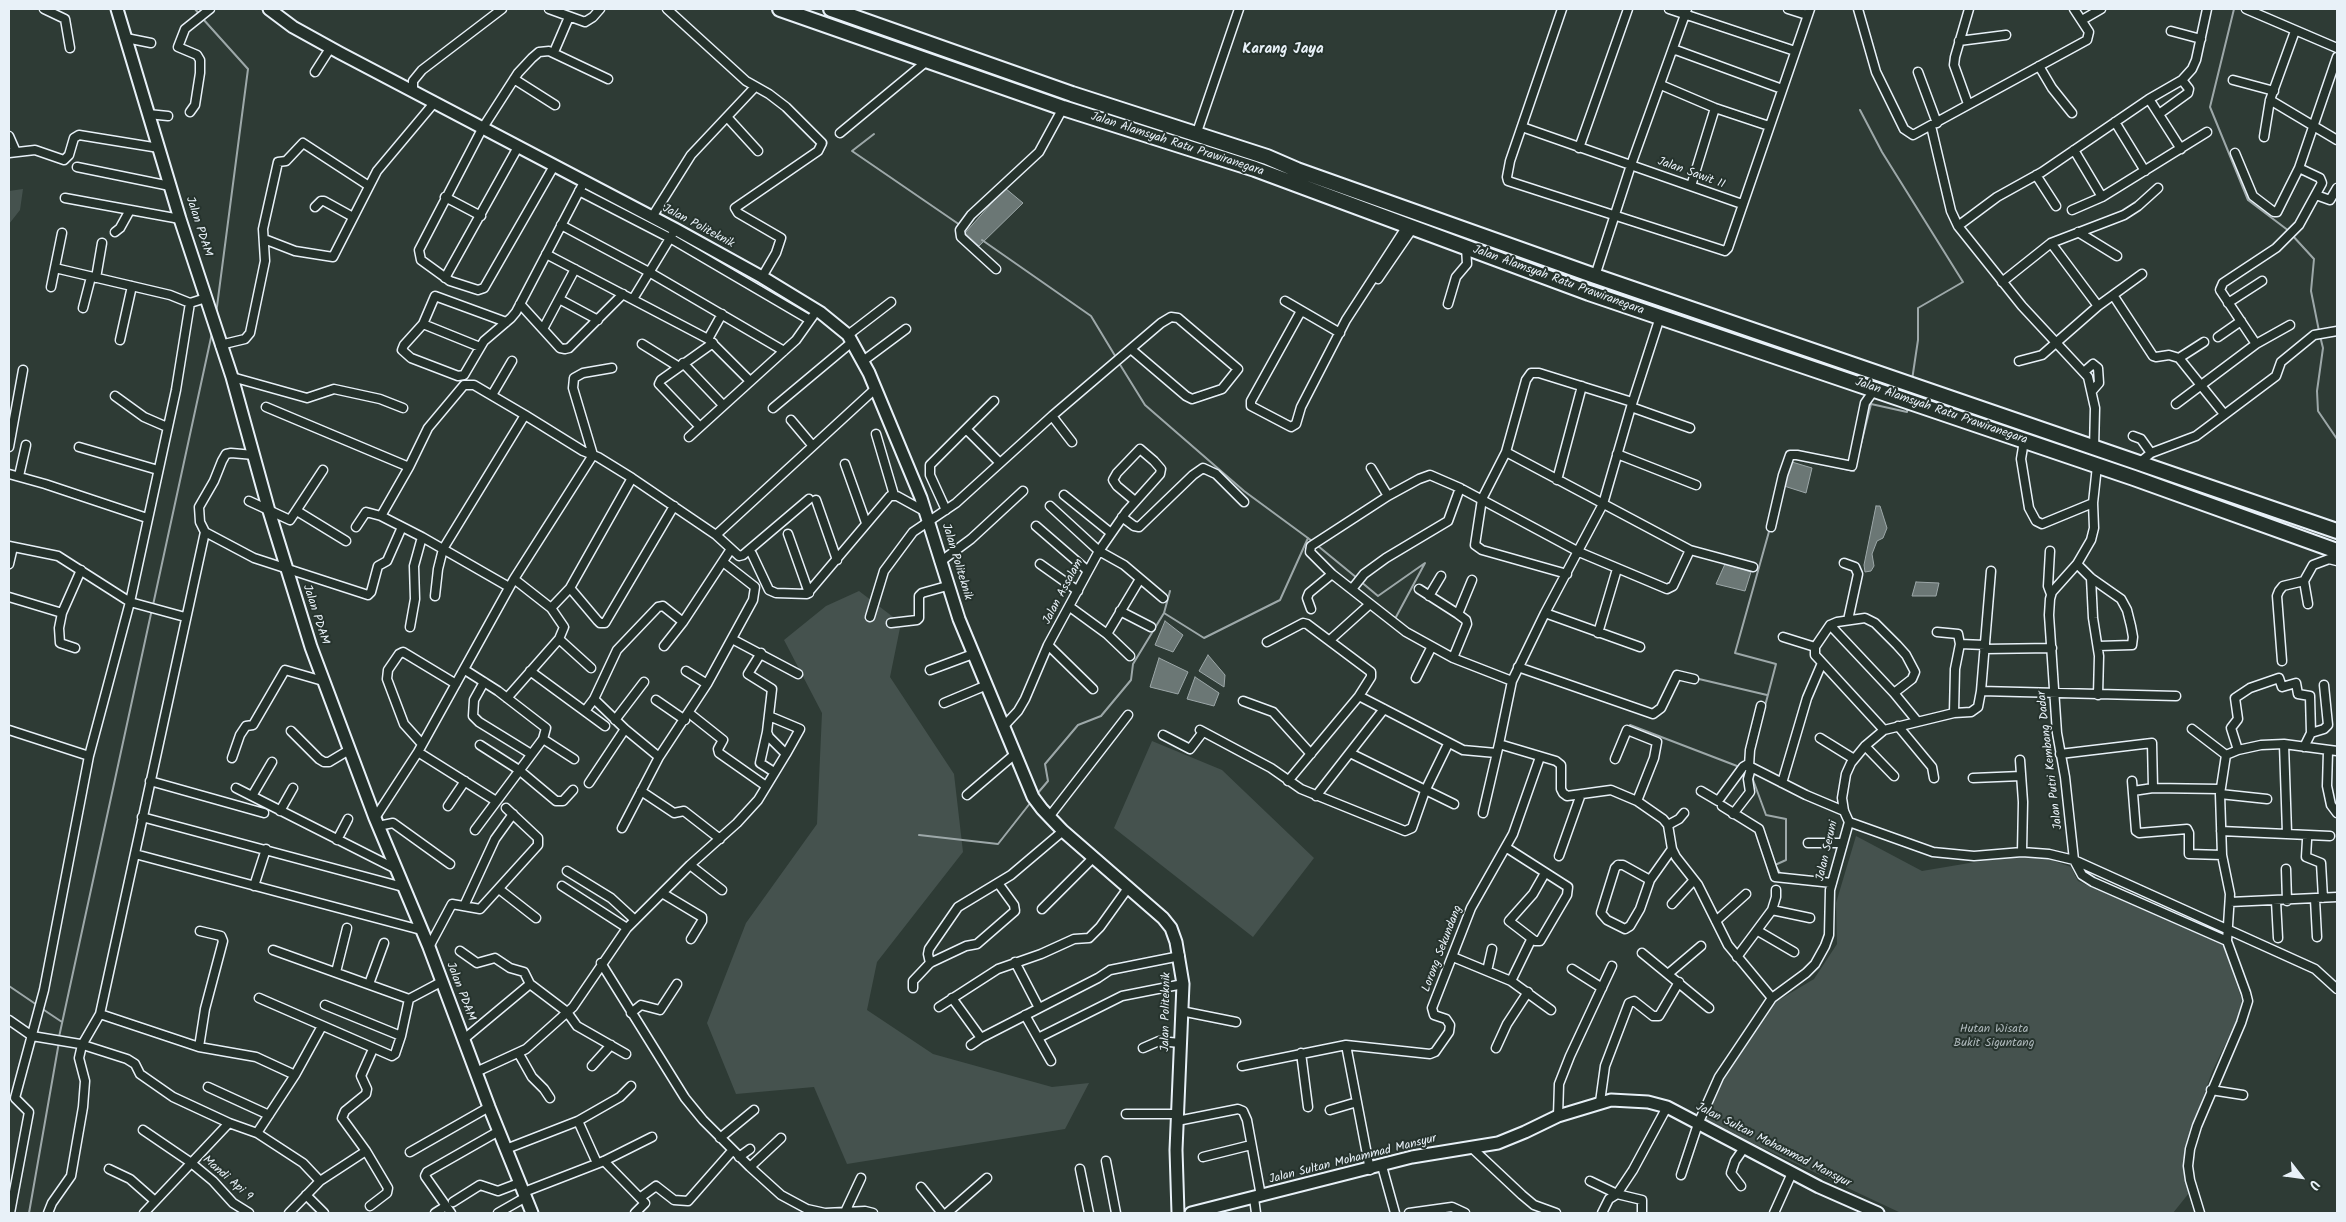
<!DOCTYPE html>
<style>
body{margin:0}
#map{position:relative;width:2346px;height:1222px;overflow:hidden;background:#2e3b35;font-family:Kalam,sans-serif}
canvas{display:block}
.frame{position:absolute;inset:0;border:10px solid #e8f1f8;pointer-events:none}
.north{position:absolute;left:2276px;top:1152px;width:50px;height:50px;-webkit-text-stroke:4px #26332d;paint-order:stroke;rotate:120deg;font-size:14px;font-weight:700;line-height:20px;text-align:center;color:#e8f1f8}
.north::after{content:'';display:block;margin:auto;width:18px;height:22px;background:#e8f1f8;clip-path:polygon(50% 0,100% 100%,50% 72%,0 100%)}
</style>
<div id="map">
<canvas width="2346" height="1222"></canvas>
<div class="frame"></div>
<div class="north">U</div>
</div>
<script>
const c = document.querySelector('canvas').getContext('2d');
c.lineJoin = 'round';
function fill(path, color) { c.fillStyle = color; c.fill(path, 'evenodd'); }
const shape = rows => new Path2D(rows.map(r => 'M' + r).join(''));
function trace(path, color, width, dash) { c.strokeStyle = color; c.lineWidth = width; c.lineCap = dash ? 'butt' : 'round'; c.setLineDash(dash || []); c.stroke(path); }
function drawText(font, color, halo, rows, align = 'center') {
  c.font = font + ' Kalam,sans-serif'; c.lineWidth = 4; c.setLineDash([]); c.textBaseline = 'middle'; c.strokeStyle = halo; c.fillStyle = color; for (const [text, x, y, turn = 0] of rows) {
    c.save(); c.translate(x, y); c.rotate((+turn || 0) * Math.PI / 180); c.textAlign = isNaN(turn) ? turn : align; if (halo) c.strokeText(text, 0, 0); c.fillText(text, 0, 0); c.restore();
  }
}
const green = shape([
 [23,189,20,210,9,224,9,191],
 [859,591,901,623,890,677,954,774,963,852,877,962,867,1010,933,1054,1052,1087,1089,1083,1065,1129,847,1164,814,1087,736,1094,707,1023,746,923,817,824,822,713,784,640,826,606],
 [1152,741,1222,770,1314,858,1253,937,1114,828],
 [1856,836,1922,871,2023,854,2049,859,2071,867,2078,881,2223,945,2242,1000,2238,1018,2212,1072,2185,1148,2183,1168,2189,1193,2173,1213,1901,1213,1705,1121,1724,1071,1772,1004,1814,979,1837,944,1836,903]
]);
const water = shape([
 [1005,188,1023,203,979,246,965,233,1005,188],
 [1792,462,1812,468,1806,493,1784,486,1792,462],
 [1876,506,1880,506,1887,528,1883,538,1877,541,1872,554,1874,566,1871,571,1865,572,1864,565,1876,506],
 [1725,564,1751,572,1745,591,1716,584,1725,564],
 [1916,582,1939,583,1936,596,1912,596,1916,582],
 [1165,621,1183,635,1173,652,1155,645,1165,621],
 [1208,655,1225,675,1224,687,1199,671,1208,655],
 [1159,658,1188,672,1178,694,1150,687,1159,658],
 [1195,677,1219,693,1214,706,1187,699,1195,677]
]);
const stream = shape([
 [195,9,200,15],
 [2234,9,2210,107,2248,200,2289,231],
 [203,19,248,69,216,314],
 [1860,110,1882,152,1963,282,1918,308,1918,340,1912,380],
 [874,134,852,151,960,225],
 [2292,235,2314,259,2311,291,2319,331],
 [982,240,1091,316,1117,359],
 [2320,336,2323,348,2317,391,2318,411,2337,439],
 [1119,363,1145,405,1244,491,1312,541],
 [1859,452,1871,404,1907,412,1908,407],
 [1824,464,1854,471,1855,466],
 [1318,546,1357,578],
 [1360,581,1378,596,1425,563,1396,617],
 [153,605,212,333],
 [1164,613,1204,638,1280,600,1308,538],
 [1699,679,1767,695],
 [1765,706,1776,664,1735,653,1770,528],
 [1630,725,1737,766],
 [1754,771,1752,777,1766,815,1786,819,1786,860,1775,865,1782,876],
 [1037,794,1048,781,1045,764,1078,725,1101,716,1131,680,1133,664,1164,613,1170,591],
 [919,835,998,844,1031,802],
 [9,986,37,1005],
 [41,1008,62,1022],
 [59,1037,152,609],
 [29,1213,59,1042]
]);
const street = shape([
 [44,9,65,19,70,48],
 [549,9,585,22,593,17,600,9],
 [667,9,746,81,769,94,786,107,822,143,818,151,735,208,738,213,781,238,776,253,762,277],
 [1562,9,1510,161,1507,177,1508,181,1725,251,1728,248,1810,9],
 [1669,9,1795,51],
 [1788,9,1807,15],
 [1858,9,1876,72,1904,129,1913,135,2087,40,2089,32,2074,9],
 [2246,9,2337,48],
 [2082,20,2101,9],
 [2171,31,2201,39],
 [126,38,151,43],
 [1959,41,2006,35],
 [1673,49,1782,89],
 [554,52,569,17],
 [2039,66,2052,88,2072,113],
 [315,72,331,47],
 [1918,72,1937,123],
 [514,79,555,105],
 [2233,80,2274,91],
 [1661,85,1715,108,1769,126],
 [413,91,413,81,422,70,502,9],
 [2149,99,2181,149],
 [2270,100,2337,140],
 [1968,104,1954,65,1955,57,1969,9],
 [190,112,195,105,200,73,200,60,197,55,178,47,185,29,210,9],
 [148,114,168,116],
 [2159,114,2188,93,2189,89,2182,80],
 [727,117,758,151],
 [2115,122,2145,171],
 [1931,126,1951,211,1958,226,2022,306,2088,377,2095,408,2094,449],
 [1522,127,1742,204],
 [840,133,927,61],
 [1196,135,1239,9],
 [9,136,16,152],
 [2264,137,2270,100,2295,31],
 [1579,148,1628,9],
 [2074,150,2102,197],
 [9,153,35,150,64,160,69,155,74,138,79,135,159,148],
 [2235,153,2253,196,2274,212,2277,212,2299,168,2337,57],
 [554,166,484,288,478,290,450,281,421,260,419,250,482,129,518,73,532,58,539,52,549,51,608,79],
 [77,167,170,186],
 [2036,175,2056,206],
 [1691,186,1715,108],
 [579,191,670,238,810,320],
 [2316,195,2330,200,2337,188],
 [445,197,481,216],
 [65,198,180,219],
 [315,207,321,201,324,201,353,217],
 [2072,210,2102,197,2207,132],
 [652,217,691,155,755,87],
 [561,225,649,272,784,351],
 [1958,226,1997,197,2042,172,2149,99,2182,80,2192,69,2196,60,2207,9],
 [115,232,120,228,130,210],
 [2078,232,2117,256],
 [264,239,295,251,333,257,377,171,434,103],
 [2051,243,2098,306],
 [546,254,708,339,750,381],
 [55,268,170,295,190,303],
 [996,269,961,237,960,230,971,215,1039,152,1063,108],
 [1595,276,1631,165,1687,9],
 [96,278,102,243],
 [445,278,518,147],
 [1378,279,1413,228],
 [2002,282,2051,243,2124,215,2138,206,2158,188],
 [51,287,62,233],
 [2113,295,2153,356,2156,357,2169,355,2179,358,2224,414],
 [559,299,598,320],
 [633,299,672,235],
 [1285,301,1340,333],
 [2228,303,2262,281],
 [520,304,560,348,565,349,569,348,623,294],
 [1448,304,1456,277,1467,264,1466,247],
 [83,308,91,277],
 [1301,311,1251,401,1251,406,1291,427,1296,424,1301,407,1346,320,1407,226],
 [506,322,435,296,423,324,404,345,402,350,411,358,458,376,464,375,484,341,511,318,516,312,584,182],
 [423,324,480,347],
 [543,329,575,269],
 [848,335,891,302],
 [2218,337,2241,321],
 [708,339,722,314],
 [120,340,132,286],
 [642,344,679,367],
 [2256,344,2290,325],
 [220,345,245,339,250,333,265,261,263,229,278,162,286,161,303,143,369,186],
 [2179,358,2204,342],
 [863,361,906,329],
 [2019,361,2042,355,2098,306,2142,274],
 [683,363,723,405],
 [2085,371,2093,364,2098,368,2099,383,2092,391],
 [232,377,307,398,334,389,380,399,403,408],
 [492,395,512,361],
 [115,396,144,417,167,427],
 [2176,404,2256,344,2220,290,2223,283,2276,248,2299,225,2322,183,2320,178,2299,168],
 [266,407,409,467],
 [1631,407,1690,428],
 [773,408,852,342],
 [1052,416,1072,442],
 [791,420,812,445],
 [700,427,659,384,661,380,713,343],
 [966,429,1000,463],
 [876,434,894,495],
 [2133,436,2141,439,2151,453],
 [689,437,796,340,813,316],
 [2024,441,2021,459,2029,508,2036,521,2042,524,2093,503],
 [9,447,23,370],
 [79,447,158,470],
 [1506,452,1690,550,1753,567],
 [1617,454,1696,485],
 [2139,463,2151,453,2196,436,2276,376,2281,362,2314,335,2337,331],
 [845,464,866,523],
 [2097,466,2093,503,2094,528,2091,540,2077,564,2052,592,2050,599,2049,615,2057,733,2065,777,2074,860,2082,875,2093,882,2227,941],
 [1371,468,1388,496],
 [9,474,45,484,147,518],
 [19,476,26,445],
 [1557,480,1582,386],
 [1064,495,1111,533],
 [816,500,837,560],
 [249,501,290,520,323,470],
 [1050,506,1099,551,1124,565,1163,598],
 [946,510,930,475,930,465,994,401],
 [297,511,346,541],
 [1122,517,1134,526,1139,527,1193,475,1203,468,1216,474,1244,502],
 [1036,526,1088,571],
 [356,527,366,512,381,516],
 [1771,527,1783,475,1790,455,1797,455,1852,466,1865,403,1875,389],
 [205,532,200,522,199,507,214,481,222,461,226,454,231,453,254,455],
 [788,534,809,593],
 [716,535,875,389],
 [9,546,58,556,130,602,185,617],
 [2050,551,2048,586,2051,594],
 [752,554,769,590,776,593,807,594,890,496,897,496,926,512],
 [940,562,971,539,1023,491],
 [1844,563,1855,567,1858,574,1848,620],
 [9,564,13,547],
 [1040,564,1078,591],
 [2077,564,2091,578,2121,599,2127,610,2131,626,2133,637,2132,645,2098,646],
 [1567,574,1482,550,1475,545,1482,499,1506,452,1526,380,1531,373,1539,373,1632,402],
 [2091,578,2093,618,2099,656,2098,695],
 [2304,581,2308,604],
 [509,587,422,537,381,516,409,467,428,428,464,385,474,385,525,415],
 [570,588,597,620,600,623,605,623,674,506],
 [1352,589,1364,574,1386,558,1448,521,1460,488],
 [1419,589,1458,614],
 [435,596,438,569,443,549,525,415,583,451,598,457,632,478,716,535,739,556,743,555,809,499],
 [1429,596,1441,576],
 [9,597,62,613],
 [1070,607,1107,634,1130,656],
 [551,608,570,588,632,478],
 [1311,609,1307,598,1309,593,1332,574],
 [1120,611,1151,627],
 [1545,613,1640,647],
 [870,617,884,571,913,532,956,503,1052,416,1161,323,1171,317,1178,318,1238,369,1222,389,1192,399,1186,396,1132,350],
 [891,623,917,620,919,618,919,596,922,593,947,586],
 [1830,625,1894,693,1917,721],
 [410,627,415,599,414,566,422,537],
 [1937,632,1958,634,1960,644],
 [1598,633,1617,569],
 [1107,634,1140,579],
 [1783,637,1815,647],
 [559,639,591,668],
 [732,639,798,674],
 [1330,640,1370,604],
 [1267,642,1303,623,1307,624,1371,672,1371,677,1359,696],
 [1048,645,1093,689],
 [664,646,683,622,731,549],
 [75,648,60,643,59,628,62,613,81,570],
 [1984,649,2052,648],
 [1453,658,1467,624,1466,620,1458,614,1472,580],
 [2282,661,2277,596,2279,591,2283,586,2304,581,2313,565,2329,559,2337,561],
 [1518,667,1653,714,1661,708,1677,675,1694,679],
 [465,670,498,691,546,728,543,739,475,830],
 [930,670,973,654],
 [530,671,605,726],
 [686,671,707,684],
 [1416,678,1431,648],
 [1512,681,1453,658,1406,632,1332,574,1310,552,1311,546,1388,496,1419,479,1430,475,1460,488,1579,552,1667,589,1673,586,1690,550],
 [484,682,474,700,473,716,479,722,531,754],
 [1981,691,2176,696],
 [507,698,559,639,564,627,551,608,514,579],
 [594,699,625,729,659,757],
 [656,700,685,720],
 [1243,701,1273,712,1311,754],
 [944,703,987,685],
 [1761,706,1750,750,1749,766,1806,795,1844,811],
 [585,711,594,699,617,650,658,607,663,606,683,622],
 [689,713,723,740,718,749,719,753,766,786],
 [1954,713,1955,669,1960,644,1985,645],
 [769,716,800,729,786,754],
 [615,720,644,682],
 [1004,726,1018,711,1025,699,1048,645,1099,551,1126,512,1160,474,1161,469,1154,461,1140,449,1117,473,1113,480,1117,486,1135,501],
 [1898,726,1932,767,1934,778],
 [2192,729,2226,755],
 [9,730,89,756],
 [1200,730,1271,768,1301,789,1405,831,1412,828,1425,791,1448,744],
 [1884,730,1815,655,1815,647,1830,625,1837,622,1865,618,1875,623,1897,645,1906,655,1915,672,1912,679,1894,693],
 [291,731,319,759,324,762,329,762,349,750],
 [767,732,760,763,774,772],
 [1163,735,1190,749,1203,732],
 [1820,738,1854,759],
 [543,739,574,759],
 [422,744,404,724,387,679,388,670,399,654,403,652,456,684],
 [1499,744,1512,681,1545,613,1603,504,1631,407,1660,317],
 [480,745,519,770,556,801,563,801,573,790],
 [1865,746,1894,776],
 [2304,747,2311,733,2324,729,2328,725,2324,685],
 [2238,750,2231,728,2238,719,2235,698,2250,688,2279,678,2282,687,2296,683,2298,694,2310,696,2311,733],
 [2328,751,2327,786,2331,805,2337,813],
 [418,752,496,801],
 [1350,753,1454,804],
 [2060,754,2152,743,2153,788,2220,789],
 [232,758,240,735,246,726,253,725,285,670,323,681],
 [1615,759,1627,730,1657,742,1654,758,1637,801],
 [2020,760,2023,802,2022,852],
 [1973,778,2021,776],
 [150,781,264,813],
 [1288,781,1359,696,1463,750,1496,753],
 [2132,781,2136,831,2139,833,2187,829,2189,833,2189,854,2222,855],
 [589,783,625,729],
 [1782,783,1807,698,1822,663],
 [236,788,396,869],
 [641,791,674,813,684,811,720,839],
 [1701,791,1718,801,1743,767,1748,764],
 [2133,791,2153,788],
 [2220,794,2267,799],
 [967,795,1015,754],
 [252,796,272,762],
 [1316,796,1384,709],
 [448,806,465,781],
 [1722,806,1759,829,1775,877,1832,883],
 [280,811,293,788],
 [1483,813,1499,744,1556,761,1561,765,1561,789,1563,793,1567,796,1611,790,1637,801,1663,819,1668,825,1672,849,1676,857,1698,885,1728,945,1772,998],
 [1733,814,1750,792,1748,779,1751,768],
 [142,817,403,887],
 [1049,817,1128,715],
 [375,818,418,752,514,579,593,455,573,388,574,378,583,373,612,368],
 [1849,822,1933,852,1974,856,2022,852,2049,854,2074,860,2315,969,2337,989],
 [1668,825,1679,819,1684,813],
 [378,826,393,823,450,864],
 [622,828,659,757,707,684,753,600,755,587,723,562],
 [2221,831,2330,836],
 [2287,833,2284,744,2337,751],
 [337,840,348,819],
 [2307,840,2306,857,2321,863,2323,898],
 [1808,843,1843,843],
 [1507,848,1568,887,1567,895,1540,941,1535,941,1509,921,1533,894,1545,873],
 [135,854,421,930],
 [1559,856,1581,794],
 [690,865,722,890],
 [1618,865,1623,865,1650,880,1640,909,1630,926,1625,929,1607,920,1601,913,1615,868,1618,865],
 [2286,869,2287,901],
 [567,871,611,898,635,920],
 [1650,880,1672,849],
 [254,886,266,849],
 [562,886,627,928],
 [499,889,536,918],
 [662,893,702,917,702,921,691,939],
 [2315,899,2317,937],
 [2276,901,2278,938],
 [2230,902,2337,897],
 [1672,904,1694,880],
 [464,906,495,839,513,814],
 [1042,909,1093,858],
 [1772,910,1810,918],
 [1716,921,1746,894],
 [1758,931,1794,952],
 [429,947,452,904,480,909,538,845,538,838,506,808],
 [273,950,409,999],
 [460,951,477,963,495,958,510,968,524,972,530,984,567,1012,577,1026,626,1054],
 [1642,953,1709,1008],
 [1453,957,1511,981,1551,1010],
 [1737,957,1772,910,1776,897,1776,890],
 [1015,962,1039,1008],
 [601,963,685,1098,703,1120,750,1167,781,1195,807,1209,825,1213,865,1211,873,1213],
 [930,963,928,954,929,949,958,907,1011,875,1063,831],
 [1572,969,1602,988],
 [1487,971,1492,949],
 [336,972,347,928],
 [1668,974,1701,946],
 [1511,981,1531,940],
 [369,984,384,943],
 [913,988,913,981,930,963,966,946,977,944,1015,911,1014,905,998,883],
 [259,998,392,1056,395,1054,401,1036,409,999,441,982],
 [952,998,981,1038],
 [325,1005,401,1036],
 [939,1007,998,969,1041,954,1074,939,1089,938,1100,927,1128,888],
 [1181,1011,1236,1022],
 [631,1013,641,1005,660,1010,677,984],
 [100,1014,199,1047,256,1057,295,1075],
 [1025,1015,1051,1061],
 [9,1020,32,1036,80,1044,127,1059,135,1064,140,1074,173,1097,229,1123],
 [1038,1038,1122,996,1183,984],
 [464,1039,530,984],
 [971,1045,981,1038,1098,978,1110,970,1180,956],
 [1346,1045,1370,1170],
 [199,1047,205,1009,223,941,221,936,200,931],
 [1143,1048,1159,1041,1180,1043],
 [1496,1048,1507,1024,1528,992],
 [1301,1053,1308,1107],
 [519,1054,532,1077,544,1089,550,1098],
 [592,1066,611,1045],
 [1242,1066,1346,1045,1430,1054,1435,1052,1449,1032,1450,1025,1446,1019,1434,1015,1432,1008,1471,908,1513,834,1540,757],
 [476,1072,526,1049,573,1007,627,928,690,865,737,823,758,800,786,754,769,737,767,732,772,689,748,674,761,653],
 [208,1087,269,1115],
 [2211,1090,2243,1095],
 [1600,1102,1605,1066,1629,1003,1634,1001,1653,1016,1659,1016,1679,982],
 [1330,1110,1357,1102],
 [1126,1114,1177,1114],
 [1558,1116,1559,1084,1570,1056,1612,966],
 [578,1121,597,1163],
 [1177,1121,1238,1109,1243,1111,1247,1120,1261,1196],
 [143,1130,190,1162,213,1181,233,1203,249,1213],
 [257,1133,303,1163,320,1181],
 [720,1138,754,1110],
 [506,1149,578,1121,620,1097,631,1086],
 [1473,1149,1522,1195,1534,1205,1556,1213],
 [410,1152,489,1107],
 [739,1157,750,1149],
 [1203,1157,1251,1145],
 [604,1161,645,1203,635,1213],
 [1106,1161,1116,1213],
 [1382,1166,1395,1213],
 [750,1167,781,1138],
 [109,1169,130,1179,155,1201],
 [1080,1169,1089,1213],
 [1681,1175,1698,1124,1719,1077,1772,998,1806,973,1815,964,1825,946,1829,935,1830,890,1849,822,1844,811,1842,798,1846,774,1851,763,1865,746,1884,730,1954,713,1971,712,1978,707,1981,691,1991,571],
 [1590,1181,1617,1194,1642,1200,1642,1213],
 [1741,1186,1731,1173,1735,1161,1744,1148],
 [921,1187,942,1213],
 [524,1192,604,1161,652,1137],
 [306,1195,324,1213],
 [641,1197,656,1186,674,1200,688,1201,732,1151],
 [1254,1198,1256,1213],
 [453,1202,480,1185,498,1191,519,1183],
 [370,1206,387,1193,388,1188,366,1151,342,1118,345,1111,366,1094,367,1089,361,1076,373,1049],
 [845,1212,861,1178],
 [10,1213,29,1112,15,1098,44,990,89,756,130,602,176,390,190,303,206,298],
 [48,1213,52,1203,71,1176,83,1107,85,1081,79,1058,82,1045,100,1014,205,532,254,558,368,595,371,592,378,566,387,561,402,527],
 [144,1213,229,1123,257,1133,295,1075,322,1026],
 [289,1213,320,1181,366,1151],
 [435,1213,446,1206],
 [451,1213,425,1176,427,1172,499,1131],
 [498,1213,526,1197],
 [947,1213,987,1178],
 [1409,1213,1452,1207,1465,1213],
 [1602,1213,1609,1199,1617,1194,1633,1170,1667,1107],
 [1774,1213,1792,1173],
 [2200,1213,2190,1180,2188,1166,2190,1149,2197,1126,2241,1023,2248,1001,2246,993,2227,941,2230,894,2222,855,2220,794,2226,755,2238,750,2261,745,2284,744]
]);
const secondary = shape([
 [117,9,180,219,232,377,269,511,311,647,375,818,429,947,489,1107,532,1213],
 [269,9,293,27,340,53,675,229,762,277,821,313,848,335,869,373,921,498,959,619,1033,797,1042,809,1063,831,1163,918,1171,928,1176,942,1183,984,1176,1150,1178,1213],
 [1191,1213,1412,1157,1498,1143,1525,1132,1558,1116,1611,1100,1648,1102,1667,1107,1819,1187,1878,1213]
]);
const highway = shape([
 [780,9,1063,108,1255,169,1589,293,2134,478,2337,551],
 [831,9,1072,94,1267,157,1297,170,1595,276,2337,531]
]);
const streetNames = [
 ["Jalan Alamsyah Ratu Prawiranegara",1177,145,18],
 ["Jalan Sawit II",1691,174,20],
 ["Jalan PDAM",198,227,72],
 ["Jalan Politeknik",698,227,28],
 ["Jalan Alamsyah Ratu Prawiranegara",1558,281,20],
 ["Jalan Alamsyah Ratu Prawiranegara",1941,412,19],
 ["Jalan Politeknik",956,562,73],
 ["Jalan Assalam",1064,592,-62],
 ["Jalan PDAM",315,615,72],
 ["Jalan Putri Kembang Dadar",2051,760,-97],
 ["Jalan Seruni",1828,851,-77],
 ["Lorong Sekundang",1443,949,-69],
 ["Jalan PDAM",460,992,69],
 ["Jalan Politeknik",1167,1012,-89],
 ["Jalan Sultan Mohammad Mansyur",1773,1146,27],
 ["Jalan Sultan Mohammad Mansyur",1353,1160,-14],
 ["Mandi Api 9",227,1179,41]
];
const parkNames = [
 ["Hutan Wisata",1994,1030],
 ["Bukit Siguntang",1994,1044]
];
const quarterNames = [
 ["Karang Jaya",1283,50]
];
fill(green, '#45524e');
fill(water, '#6b7775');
trace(water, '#9da8a9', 1);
trace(stream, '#9da8a9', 2);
trace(street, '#e8f1f8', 11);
trace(secondary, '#e8f1f8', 15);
trace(highway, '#e8f1f8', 18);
trace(street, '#26332d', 8);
trace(secondary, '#26332d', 11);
trace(highway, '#26332d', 14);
drawText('12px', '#e8f1f8', '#26332d', streetNames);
drawText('12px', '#afb9bc', '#26332d', parkNames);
drawText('bold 15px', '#e8f1f8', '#26332d', quarterNames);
</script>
